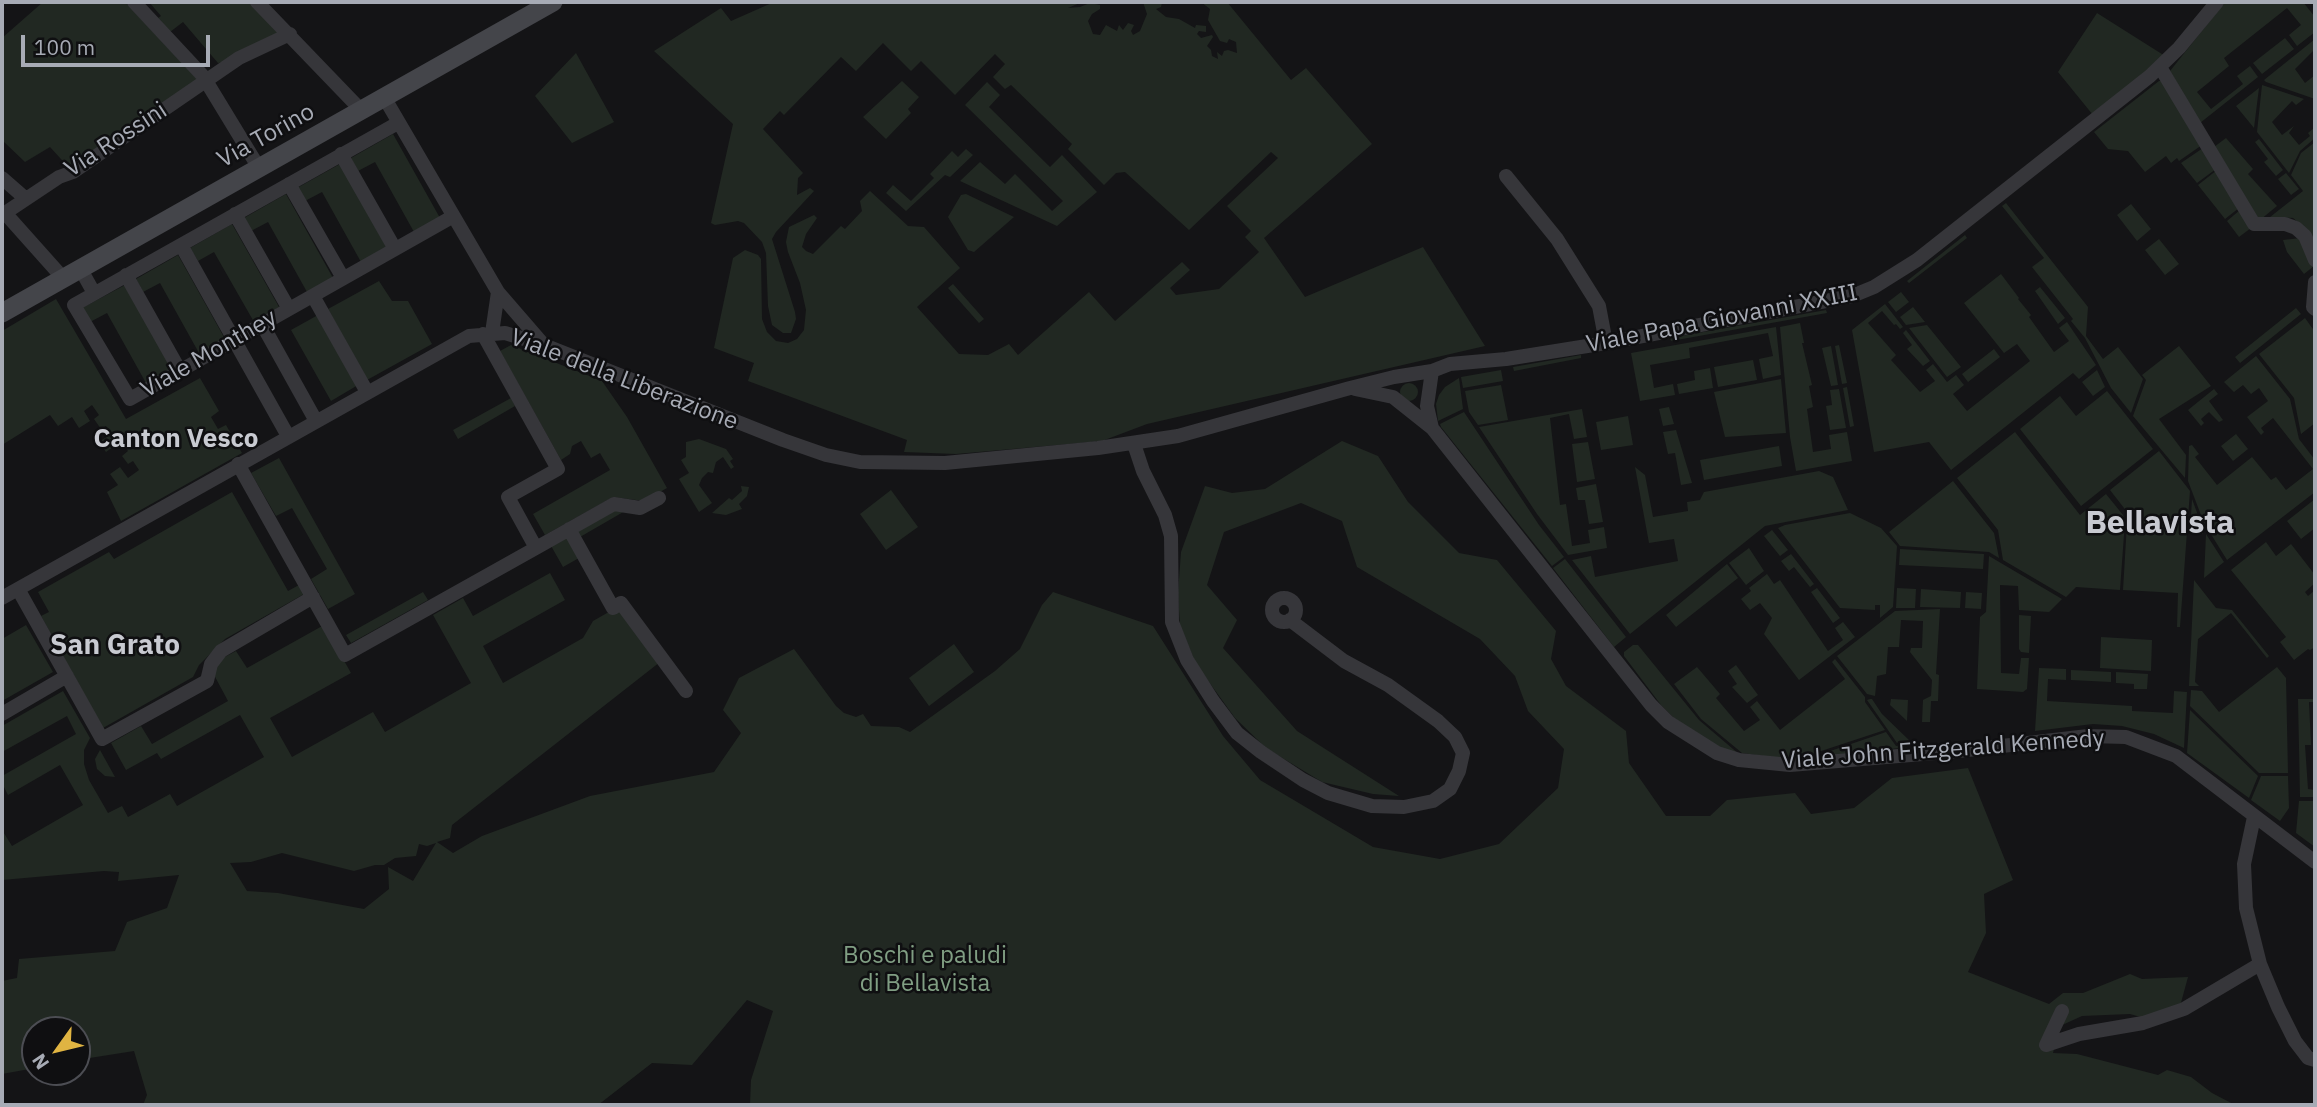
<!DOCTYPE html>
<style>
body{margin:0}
#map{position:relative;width:2317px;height:1107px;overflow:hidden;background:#141416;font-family:"IBM Plex Sans",sans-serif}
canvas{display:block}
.frame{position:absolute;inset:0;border:4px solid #a7abb5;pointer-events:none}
.north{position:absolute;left:21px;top:1016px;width:70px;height:70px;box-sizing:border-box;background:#0f0f11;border:2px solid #4c4d53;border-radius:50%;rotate:236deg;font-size:19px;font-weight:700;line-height:28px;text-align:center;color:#a7abb5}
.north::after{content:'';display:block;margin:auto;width:24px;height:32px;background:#e0b442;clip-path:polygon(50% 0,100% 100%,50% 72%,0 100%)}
.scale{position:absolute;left:21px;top:35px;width:189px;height:32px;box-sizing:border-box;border:4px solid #a7abb5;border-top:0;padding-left:9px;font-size:21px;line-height:24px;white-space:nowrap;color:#a7abb5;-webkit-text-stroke:5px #0f0f11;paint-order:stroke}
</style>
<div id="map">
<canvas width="2317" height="1107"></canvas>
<div class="frame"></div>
<div class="north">N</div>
<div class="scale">100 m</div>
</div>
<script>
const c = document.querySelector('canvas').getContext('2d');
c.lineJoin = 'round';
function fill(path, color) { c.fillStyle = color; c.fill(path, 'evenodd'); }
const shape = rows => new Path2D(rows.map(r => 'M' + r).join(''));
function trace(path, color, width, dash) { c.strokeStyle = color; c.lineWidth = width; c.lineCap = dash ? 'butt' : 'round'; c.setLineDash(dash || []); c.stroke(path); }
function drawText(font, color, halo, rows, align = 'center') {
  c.font = font + ' "IBM Plex Sans",sans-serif'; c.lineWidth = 5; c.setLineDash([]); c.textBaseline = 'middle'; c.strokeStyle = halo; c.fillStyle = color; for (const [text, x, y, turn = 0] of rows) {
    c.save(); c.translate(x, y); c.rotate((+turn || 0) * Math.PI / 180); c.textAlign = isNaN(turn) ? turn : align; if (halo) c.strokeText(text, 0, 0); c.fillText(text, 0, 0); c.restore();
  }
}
const green = shape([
 [43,2,125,2,198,80,71,170,50,147,25,162,4,142,2,144,2,38],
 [149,2,250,2,280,31,271,39,228,61,218,63,183,22,170,32,158,18,161,16],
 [774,2,1082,2,1068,8,1080,7,1090,3,1100,5,1100,9,1092,14,1088,21,1093,34,1100,35,1106,25,1117,31,1119,25,1123,30,1128,23,1134,25,1131,31,1133,35,1140,31,1147,14,1143,2,1162,2,1161,7,1156,9,1166,17,1179,19,1195,28,1196,25,1206,26,1206,32,1199,31,1197,34,1201,38,1212,35,1213,37,1207,46,1211,50,1212,56,1218,59,1217,52,1222,56,1224,51,1228,50,1237,53,1236,42,1229,39,1227,43,1220,41,1208,20,1210,9,1201,2,1227,2,1291,80,1306,68,1372,144,1264,238,1305,297,1423,247,1485,346,1147,424,1102,441,956,454,904,452,907,440,748,381,754,363,714,348,733,258,745,250,758,255,761,259,762,319,767,332,776,341,788,343,797,339,804,330,806,310,800,283,788,252,786,242,789,227,814,215,817,218,806,234,802,247,806,251,813,254,841,226,845,229,862,211,860,201,870,191,908,226,924,227,960,268,917,307,959,354,988,355,1009,344,1018,355,1089,292,1115,321,1182,262,1190,270,1170,288,1176,295,1219,289,1259,252,1245,237,1251,231,1227,206,1278,158,1271,152,1189,230,1125,172,1116,173,1104,185,1068,149,1072,144,1011,85,1005,89,993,77,1005,64,995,54,955,95,921,61,911,71,883,43,856,71,841,57,784,115,780,111,763,129,803,173,798,178,797,195,810,188,814,191,776,232,772,239,795,312,796,319,791,333,783,333,772,325,768,306,766,253,762,242,744,223,738,221,715,225,711,223,733,124,654,51,721,8,731,21],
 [2225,2,2303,2,2315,17,2315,32,2297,46,2289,35,2301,25,2287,8,2224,58,2229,66,2197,92,2211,109,2243,84,2237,76,2250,66,2258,77,2200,123,2170,71],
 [2097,13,2165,56,2093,115,2058,72],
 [2285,38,2294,49,2262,74,2253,63],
 [2315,39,2315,49,2295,69,2305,83,2315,75,2313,80,2315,83,2315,99,2266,82,2264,80],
 [576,53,614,122,572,143,535,96],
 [2164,80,2202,145,2179,161,2177,158,2171,163,2166,156,2145,172,2128,151,2108,149,2094,132,2159,81],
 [902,81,919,97,908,109,911,113,886,139,863,117],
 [987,82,1000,95,989,107,1050,167,1062,155,1097,192,1057,226,960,181,980,162,1005,184,1015,174,1052,211,1063,201,965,105],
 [2262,85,2304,99,2296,105,2292,101,2272,122,2282,135,2294,126,2289,133,2299,145,2310,136,2308,133,2315,127,2315,138,2300,151,2289,173,2257,132],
 [2259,88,2254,128,2236,106],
 [393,134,440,218,414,232,375,162,358,171,351,158],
 [2226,138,2253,169,2248,174,2277,206,2260,220,2257,219,2214,147],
 [2259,139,2283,170,2276,176,2264,162,2268,159,2255,142],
 [2315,142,2315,245,2306,229,2293,218,2277,217,2265,221,2303,191,2291,175,2301,153],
 [2203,148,2216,169,2197,183,2181,163],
 [966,149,973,155,950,177,945,175,906,211,886,193,893,185,911,201,934,178,930,174,952,151,958,157],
 [340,164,387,248,361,262,322,192,305,201,297,188],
 [2217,170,2239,208,2225,219,2198,185],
 [2286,173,2299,189,2291,195,2278,179],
 [286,194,333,278,307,292,268,222,251,231,244,218],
 [966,194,1014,217,974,252,968,250,948,217,961,195],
 [2006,203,2088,307,2086,336,2103,359,2118,347,2143,379,2131,413,2111,388,2085,338,2071,321,2073,319,2032,267,2044,258,2002,206],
 [2131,204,2151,229,2137,241,2117,215],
 [2240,210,2251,228,2239,237,2227,221],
 [232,224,279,307,254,322,214,252,198,261,190,248],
 [1965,235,1967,238,1909,283,1907,281],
 [2301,238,2314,266,2304,274,2287,252,2283,240],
 [2159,239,2179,264,2165,275,2145,250],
 [178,255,225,339,199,353,160,283,143,292,136,279],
 [2001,274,2019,298,2018,299,2031,315,2029,317,2054,352,2069,341,2059,328,2067,322,2096,365,2079,379,2073,373,1951,470,1929,442,1874,452,1852,330,1885,304,1903,327,1900,329,1896,324,1894,325,1882,311,1868,323,1896,355,1891,360,1920,392,1935,381,1926,370,1933,364,1947,382,1956,375,1964,385,1953,394,1967,411,2030,361,2017,344,2004,353,1964,303],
 [379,281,392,301,408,301,432,344,367,380,328,309],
 [953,284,984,319,979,323,948,288],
 [125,285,172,368,146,383,107,313,90,322,82,308],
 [2040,287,2065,318,2058,324,2035,291],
 [1901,292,1909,302,1896,312,1888,302],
 [56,299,126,419,200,378,219,411,211,417,218,429,226,425,242,453,121,521,107,492,118,485,110,474,120,467,128,478,139,470,133,461,128,464,122,456,128,451,121,441,106,452,99,442,111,434,106,426,101,429,94,419,99,415,92,405,84,411,90,421,79,428,72,417,58,426,50,415,2,445,2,331],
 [1913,307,1925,322,1906,325,1900,317],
 [2296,308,2301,314,2240,363,2235,357],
 [1826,310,1827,313,1671,341,1670,338],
 [318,315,358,385,331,401,291,330],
 [2305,318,2315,332,2315,423,2301,434,2294,398,2259,354],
 [1800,323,1804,343,1802,343,1812,385,1809,386,1813,407,1807,409,1813,452,1831,449,1829,435,1847,432,1852,461,1796,471,1790,437,1780,327],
 [1927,325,1961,367,1947,377,1909,328],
 [1776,327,1781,375,1763,379,1759,359,1773,356,1768,333,1689,348,1690,358,1650,365,1654,388,1673,384,1675,395,1640,401,1631,353],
 [1906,330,1930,361,1923,366,1907,349,1912,345,1903,333],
 [511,345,602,381,627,417,667,488,644,501,613,497,545,535,533,514,610,470,600,453,591,458,581,441,572,446,570,454,561,460,500,351],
 [1839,345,1847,383,1842,384,1835,346],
 [1831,346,1838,385,1831,386,1822,348],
 [2179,346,2211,386,2159,419,2186,455,2185,478,2133,416,2146,380,2142,375],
 [1994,349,2000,357,1968,382,1962,374],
 [1581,355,1581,358,1514,371,1513,367],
 [2256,356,2290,399,2299,439,2315,460,2315,492,2227,560,2204,523,2188,481,2189,446,2192,445,2199,454,2195,457,2217,485,2252,457,2271,480,2276,477,2286,490,2313,469,2273,418,2261,428,2264,432,2261,435,2247,417,2268,401,2259,388,2251,394,2243,385,2234,392,2224,382],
 [1753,360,1757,380,1718,387,1714,367],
 [1710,368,1713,388,1679,394,1677,384,1695,380,1694,371],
 [1501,370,1503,381,1463,388,1461,377],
 [2097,370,2105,387,2093,396,2082,382],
 [1459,378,1463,409,1438,421,1436,404,1439,395,1445,387],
 [1781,379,1786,433,1725,437,1714,392],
 '1400 392a9 9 0 1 1 18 0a9 9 0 1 1-18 0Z',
 [1501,385,1508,420,1478,425,1469,412,1465,391],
 [1847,387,1854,426,1850,427,1843,388],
 [1839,389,1846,428,1830,430,1826,406,1832,405,1830,390],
 [2214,389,2218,394,2209,401,2223,420,2219,422,2209,412,2201,419,2204,423,2201,426,2188,410],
 [2107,391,2153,449,2081,506,2020,429,2060,396,2076,416],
 [511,398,515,406,458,439,453,430],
 [1669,407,1674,424,1663,426,1659,409],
 [1582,409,1587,437,1574,439,1569,414,1550,418,1560,505,1566,504,1572,546,1590,543,1588,530,1604,527,1607,548,1568,555,1537,514,1479,427],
 [1464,412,1539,525,1564,557,1552,566,1441,427,1440,424],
 [1628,416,1633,445,1601,450,1596,422],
 [1676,430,1692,483,1681,485,1675,453,1668,454,1663,432],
 [2015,432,2080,515,2106,494,2123,515,2125,521,2120,590,2076,587,2066,597,2003,560,1998,530,1957,478],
 [2236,434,2248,449,2233,461,2221,446],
 [699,439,726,449,733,459,730,461,734,467,731,469,723,457,716,462,713,473,708,472,702,478,699,485,712,503,699,512,679,479,689,473,681,460,686,457,686,442],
 [1342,441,1378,456,1408,502,1459,553,1497,560,1556,631,1551,659,1566,686,1626,731,1629,763,1666,816,1710,816,1727,800,1795,793,1811,814,1854,808,1892,778,1968,768,2013,880,1984,894,1986,933,1968,972,2049,1004,2063,993,2083,993,2130,974,2142,979,2188,977,2179,1010,2162,1023,2130,1014,2082,1016,2060,1026,2053,1053,2077,1054,2158,1075,2167,1070,2191,1077,2212,1093,2235,1105,750,1105,751,1080,773,1011,747,1000,692,1065,652,1063,598,1105,143,1105,147,1095,134,1051,77,1060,77,1030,35,1030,35,1068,2,1074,2,981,17,978,19,959,115,951,127,922,167,908,179,875,118,881,119,872,104,871,2,880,2,830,12,846,83,805,60,765,8,795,2,783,2,776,76,734,67,716,2,752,2,726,63,691,90,738,84,750,84,764,89,780,108,813,122,806,128,817,170,794,177,806,264,757,240,715,161,759,157,753,126,770,111,743,141,726,152,744,228,701,213,673,221,659,236,651,247,668,324,625,351,673,270,718,292,757,373,712,385,732,471,683,433,615,463,598,473,616,550,573,565,600,483,646,503,683,583,638,593,621,621,605,660,662,452,825,450,838,437,842,453,853,482,836,590,796,714,772,741,733,723,710,739,678,794,649,836,706,844,713,856,717,863,714,871,726,899,727,910,732,995,671,1020,649,1042,605,1053,592,1153,626,1223,736,1260,780,1373,847,1440,859,1499,844,1558,788,1564,749,1528,711,1515,676,1480,639,1357,567,1342,521,1301,503,1224,532,1207,585,1237,620,1223,648,1297,731,1399,796,1373,794,1322,782,1266,748,1235,718,1196,664,1180,626,1178,593,1181,552,1205,486,1232,493,1265,489],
 [436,843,413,881,388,867,389,889,364,909,278,893,247,891,230,863,251,862,282,853,354,871,375,865,384,865,395,858,416,856,419,844,427,846],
 [1588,442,1595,479,1577,482,1572,444],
 [1779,446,1782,466,1704,480,1700,460],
 [2159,451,2190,491,2180,627,2177,627,2178,593,2123,590,2127,523,2131,517,2110,490],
 [279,458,355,594,328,609,311,579,327,569,292,508,276,516,251,473],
 [1635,467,1645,475,1653,517,1688,511,1687,502,1700,500,1704,492,1819,471,1833,477,1848,510,1765,526,1630,634,1572,560,1591,556,1595,577,1678,561,1674,539,1649,543],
 [1953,481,1994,533,1999,558,1989,552,1900,546,1889,532],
 [1596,484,1603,522,1589,524,1585,500,1578,500,1576,488],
 [741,486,749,487,747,496,739,504,742,509,726,515,712,513,729,498,732,500,742,491],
 [891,490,918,527,886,550,860,514],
 [232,492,288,591,299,585,304,594,225,639,199,665,193,677,103,728,41,616,49,612,38,592,109,552,114,559],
 [2192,499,2203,529,2203,534,2190,533],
 [2315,499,2315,528,2301,539,2287,521],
 [614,510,625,511,580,537,577,531],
 [1850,513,1881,528,1897,546,1893,607,1880,618,1880,605,1875,605,1875,610,1840,608,1778,528,1785,525],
 [1772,530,1788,550,1780,556,1764,536],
 [2206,534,2224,562,2204,578],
 [566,535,579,558,563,567,550,544],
 [2266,542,2276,556,2291,544,2315,575,2315,583,2305,592,2308,596,2315,590,2315,647,2310,650,2308,649,2294,660,2280,642,2286,637,2231,570],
 [1749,548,1764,571,1746,585,1729,563],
 [1900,549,1984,554,1983,569,1899,565],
 [1791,554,1814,584,1810,587,1794,567,1789,571,1781,561],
 [1989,556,2062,599,2049,612,2019,610,2018,586,2000,585,2001,673,2019,674,2021,658,2029,658,2027,689,2023,692,1977,689,1980,617,1986,612],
 [1565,559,1626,637,1614,647,1553,568],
 [1727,564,1738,578,1676,627,1666,615],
 [1767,574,1774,584,1780,580,1828,651,1843,640,1835,628,1843,622,1855,637,1799,680,1764,634,1772,618,1760,603,1750,610,1741,599,1751,591,1749,588],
 [2194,580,2216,608,2232,610,2269,656,2267,658,2231,613,2198,639,2195,682,2199,686,2189,686],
 [1817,588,1840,618,1833,623,1811,592],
 [1897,588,1916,589,1915,608,1896,608],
 [1921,589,1961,592,1960,608,1920,607],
 [423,592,428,600,351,643,346,635],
 [1966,592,1982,593,1981,609,1965,608],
 [1940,609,1936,674,1939,675,1938,701,1931,701,1930,722,1922,722,1923,700,1931,696,1932,680,1910,652,1911,648,1922,648,1923,621,1901,620,1899,647,1888,647,1886,674,1877,676,1875,696,1867,694,1837,656,1895,611],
 [2019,615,2031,616,2029,653,2021,652,2019,649],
 [26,625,53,672,2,701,2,639],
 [2101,637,2152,640,2151,671,2100,668],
 [954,644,974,672,929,706,909,678],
 [1633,645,1638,645,1699,720,1740,755,1717,746,1674,718,1661,705,1624,656,1624,652],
 [1835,659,1865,697,1865,702,1885,730,1806,756,1778,758,1742,753,1701,719,1674,684,1697,667,1720,694,1716,698,1744,731,1760,720,1750,707,1757,701,1780,730,1845,679,1832,662],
 [1736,665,1758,695,1747,703,1732,687,1737,684,1728,671],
 [2277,667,2286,678,2288,773,2259,773,2190,706,2191,690,2202,691,2219,712],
 [2039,668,2066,669,2066,680,2048,679,2047,701,2132,706,2132,711,2173,713,2174,691,2187,692,2184,748,2154,734,2122,726,2093,724,2035,731],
 [2071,670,2111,672,2111,682,2071,680],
 [2116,672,2148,674,2147,689,2134,689,2134,684,2116,683],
 [1870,699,1872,699,1882,714,1910,741,1897,743,1867,700],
 [1891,699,1908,700,1907,721,1890,705],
 [2298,699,2315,699,2315,702,2309,702,2311,745,2305,745,2308,789,2315,790,2315,797,2300,797],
 [2190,710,2258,776,2249,798,2187,753],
 [1886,732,1896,746,1909,744,1908,747,1807,759],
 [100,750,115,777,105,776,97,769,95,759],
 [2261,776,2288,776,2289,808,2280,821,2251,800],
 [2299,801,2315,801,2315,847,2296,833]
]);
const street = shape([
 [134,2,203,76,259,168],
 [257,2,361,110],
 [2160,67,2254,224,2285,224,2296,228,2305,236,2315,260],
 [384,97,498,292,543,344],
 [398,123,74,305,130,399,452,217],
 [341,154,395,249],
 [1506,176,1557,239,1599,306,1606,343],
 [2,178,26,199,5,213,63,278],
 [289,184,343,278],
 [26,199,59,177,73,172,239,58,290,34],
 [235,214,289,309],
 [181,245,288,436],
 [80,268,94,293],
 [126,275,180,371],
 [2315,282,2313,307,2315,309],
 [313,296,367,392],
 [262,324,316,421],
 [492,333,498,292],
 [1432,371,1427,406,1432,428],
 [1355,389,1393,397,1432,428,1651,705,1668,722,1717,753,1739,760,1790,765,1959,751,2088,736,2126,737,2176,756,2315,862],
 [1134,444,1143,471,1165,515,1171,536,1172,622,1187,660,1213,701,1237,733,1261,752,1303,780,1328,793,1372,806,1404,807,1433,801,1450,789,1459,771,1463,753,1455,737,1438,721,1388,685,1344,661,1290,620],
 [238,464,345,655,536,548,508,497,558,469,483,334],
 [569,529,613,608,621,603,686,691],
 [536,548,614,504,640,508,659,498],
 [18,589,102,739,207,681,211,664,221,651,313,597],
 [2,598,469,336,505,333,544,345,783,440,826,455,860,462,945,463,1098,448,1178,436,1350,388,1394,377,1432,371,1450,364,1506,359,1606,343,1852,296,1874,287,1917,260,2150,76,2179,48,2217,2],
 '1272 610a12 12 0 1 1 24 0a12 12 0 1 1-24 0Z',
 [2,714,67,676],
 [2254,817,2244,864,2246,908,2260,964,2278,1007,2295,1041,2308,1058,2315,1060],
 [2062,1011,2046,1045,2079,1034,2143,1023,2184,1009,2260,964]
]);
const secondary = shape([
 [2,313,553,2]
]);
const streetNames = [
 ["Via Torino",266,136,-29],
 ["Via Rossini",116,140,-33],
 ["Viale Papa Giovanni XXIII",1722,319,-11],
 ["Viale Monthey",209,354,-30],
 ["Viale della Liberazione",624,380,21],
 ["Viale John Fitzgerald Kennedy",1943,750,-4]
];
const parkNames = [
 ["Boschi e paludi",925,956],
 ["di Bellavista",925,984]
];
const neighbourhoodNames = [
 ["Canton Vesco",176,439]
];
const quarterNames = [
 ["San Grato",115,646]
];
const districtNames = [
 ["Bellavista",2160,524]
];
fill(green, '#212822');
trace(street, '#36363a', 14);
trace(secondary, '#44454a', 19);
drawText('24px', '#a7abb5', '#0f0f11', streetNames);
drawText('24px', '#809e83', '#0f0f11', parkNames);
drawText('bold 26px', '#c8cad1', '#0f0f11', neighbourhoodNames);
drawText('bold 28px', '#c8cad1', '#0f0f11', quarterNames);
drawText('bold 32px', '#c8cad1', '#0f0f11', districtNames);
</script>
